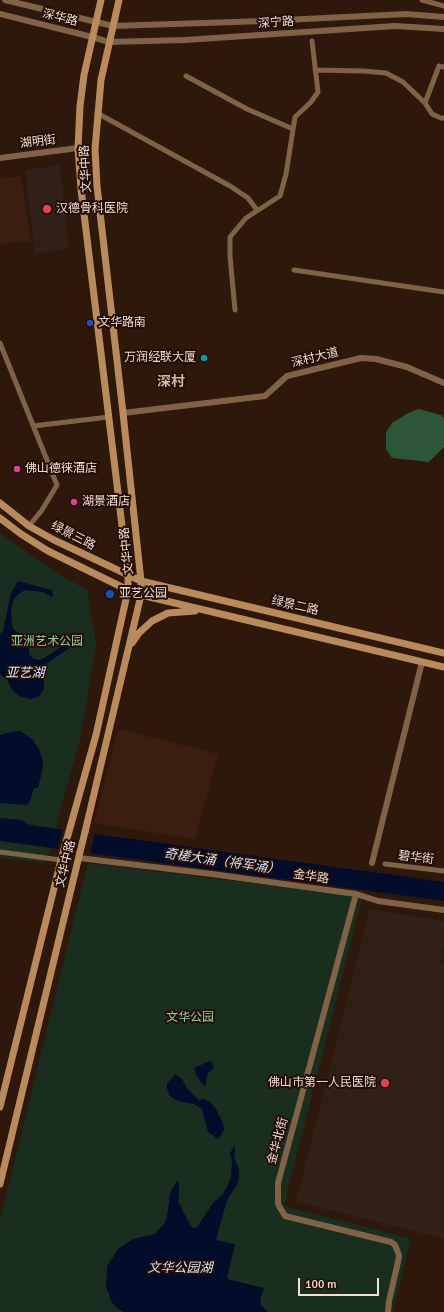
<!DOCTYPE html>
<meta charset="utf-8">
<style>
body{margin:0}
#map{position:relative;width:444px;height:1312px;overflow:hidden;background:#2e170b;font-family:Signika,sans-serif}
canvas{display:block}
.scale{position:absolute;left:298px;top:1278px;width:81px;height:18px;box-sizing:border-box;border:2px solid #efdfd7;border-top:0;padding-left:5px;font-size:12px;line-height:14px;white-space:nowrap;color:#efdfd7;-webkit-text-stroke:3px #230d04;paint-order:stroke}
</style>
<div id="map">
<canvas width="444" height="1312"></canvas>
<div class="scale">100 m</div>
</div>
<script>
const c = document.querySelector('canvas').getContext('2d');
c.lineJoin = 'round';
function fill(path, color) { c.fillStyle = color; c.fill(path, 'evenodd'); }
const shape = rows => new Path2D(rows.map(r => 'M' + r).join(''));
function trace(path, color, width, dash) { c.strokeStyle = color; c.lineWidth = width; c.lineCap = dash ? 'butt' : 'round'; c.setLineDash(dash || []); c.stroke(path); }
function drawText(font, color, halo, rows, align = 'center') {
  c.font = font + ' Signika,"Noto Sans SC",sans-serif'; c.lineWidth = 4; c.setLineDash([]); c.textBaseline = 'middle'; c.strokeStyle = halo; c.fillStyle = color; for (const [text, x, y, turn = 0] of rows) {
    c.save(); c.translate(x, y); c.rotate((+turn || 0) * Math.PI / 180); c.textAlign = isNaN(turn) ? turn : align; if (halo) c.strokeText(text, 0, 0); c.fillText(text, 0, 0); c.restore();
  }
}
const built = shape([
 [21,176,31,241,0,244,0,178],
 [118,729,218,754,195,839,94,823]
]);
const medical = shape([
 [60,165,69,249,35,254,25,170],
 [370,909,444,921,444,944,441,963,444,964,444,1239,296,1202]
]);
const green = shape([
 [0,533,57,573,87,590,96,643,80,739,46,863,0,858],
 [88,863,362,897,284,1206,411,1239,393,1312,0,1312,0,1220]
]);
const forest = shape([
 [419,409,441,415,444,418,444,447,429,462,392,458,386,449,386,432,392,423,410,412]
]);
const water = shape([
 [18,581,52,590,53,597,43,592,25,590,18,594,13,601,11,612,12,626,14,630,19,633,29,646,29,654,34,659,41,660,73,639,74,645,46,664,43,669,44,688,40,696,31,699,21,697,12,690,8,681,0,674,0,634,3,631,11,593],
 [20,731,32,739,39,749,43,761,42,772,38,788,34,788,30,801,27,805,0,803,0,735,11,732],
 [0,818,22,820,27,824,37,826,444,882,444,901,0,841],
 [210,1061,212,1063,214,1068,208,1073,205,1087,196,1075,194,1068],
 [175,1074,182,1079,187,1088,199,1101,203,1098,210,1102,216,1109,223,1123,224,1130,218,1139,208,1132,202,1109,194,1104,181,1102,174,1099,170,1096,167,1089,167,1084],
 [234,1145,235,1149,234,1158,238,1166,239,1176,237,1185,227,1200,216,1240,235,1244,227,1279,264,1288,260,1301,262,1306,268,1312,124,1312,118,1309,112,1303,106,1287,107,1266,119,1248,133,1239,155,1234,164,1224,167,1217,170,1193,176,1182,179,1181,179,1195,178,1201,190,1225,193,1228,197,1227,213,1203,222,1195,227,1187,231,1177,232,1160,230,1154]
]);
const pier = shape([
 [63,829,95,834,90,854,58,849]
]);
const minor = shape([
 [422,0,444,6],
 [315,70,363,71,386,73,403,82,425,103,432,114,441,118,444,118],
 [186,76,247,109,293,129],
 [425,103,439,66,444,67],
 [97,113,230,186,248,198,257,210],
 [294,270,444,292],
 [235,310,230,256,230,237,246,218,280,196,286,174,295,117,311,102,318,92,312,41],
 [0,343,57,485,42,510,29,526],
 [33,426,109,417],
 [0,852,61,860],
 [385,864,444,871]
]);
const tertiary = shape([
 [5,0,113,26,264,21,406,14,444,17],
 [0,14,92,37,109,42,185,40,395,26,444,29],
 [0,158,78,148],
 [123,413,265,396,287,376,361,358,376,359,407,367,444,383],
 [79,858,212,874,356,894,378,901,444,910],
 [372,863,422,662],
 [356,894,278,1183,278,1204,285,1216,391,1242,395,1245,399,1255,398,1262,389,1301,388,1312]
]);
const secondary = shape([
 [0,503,29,526,54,540,141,581,444,653],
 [0,518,21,534,48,551,128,590,141,595,444,667],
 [132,643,139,633,152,621,168,613,195,611],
 [85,832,141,595,141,581,123,413,97,186,95,149,101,80,119,0],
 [0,1107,61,860,96,735,128,590,128,575,81,189,78,148,80,106,84,75,101,0],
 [0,1184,80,852]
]);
const secondaryBridge = shape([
 [80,852,85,832]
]);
const markers = [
 [47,209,5,"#e0444e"],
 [90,323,4,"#1a4fb4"],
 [204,358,4,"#0f9aa8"],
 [17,469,4,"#d1479c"],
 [74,502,4,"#d1479c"],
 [110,594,5,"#1a4fb4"],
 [385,1083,5,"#e0444e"]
];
const streetNames = [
 ["深华路",60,18,14],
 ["深宁路",276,23,-4],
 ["湖明街",38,142,-7],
 ["文华中路",86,169,-93],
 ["深村大道",315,358,-14],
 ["绿景三路",73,536,27],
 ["文华中路",127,551,-96],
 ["绿景二路",295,606,13],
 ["碧华街",416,858,7],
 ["文华中路",66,864,-76],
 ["金华路",311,877,8],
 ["金华北街",278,1141,-75]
];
const poiNames = [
 ["汉德骨科医院",56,209],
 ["文华路南",98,323],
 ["万润经联大厦",196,358,"right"],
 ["佛山德徕酒店",25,469],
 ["湖景酒店",82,502],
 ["亚艺公园",119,594],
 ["佛山市第一人民医院",376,1083,"right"]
];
const parkNames = [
 ["亚洲艺术公园",47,642],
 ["文华公园",190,1018]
];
const waterNames = [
 ["亚艺湖",25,674],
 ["奇槎大涌（将军涌）",222,862,8],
 ["文华公园湖",180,1269]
];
const quarterNames = [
 ["深村",171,382]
];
fill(built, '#3b1e0f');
fill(medical, '#302017');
fill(green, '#192e1f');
fill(forest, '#2d5538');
fill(water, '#020c2b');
fill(pier, '#2e170b');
trace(minor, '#806346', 5);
trace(tertiary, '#806346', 6);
trace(secondary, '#b98a5b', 7);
trace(secondaryBridge, '#b98a5b', 7);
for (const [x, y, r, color] of markers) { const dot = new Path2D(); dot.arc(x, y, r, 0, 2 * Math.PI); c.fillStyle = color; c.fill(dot); trace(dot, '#230d04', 1.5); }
drawText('12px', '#efdfd7', '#230d04', streetNames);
drawText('12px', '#efdfd7', '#230d04', poiNames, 'left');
drawText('12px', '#90d1a0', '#230d04', parkNames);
drawText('italic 13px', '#d3e2fb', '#230d04', waterNames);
drawText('bold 14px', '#d6b6a8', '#230d04', quarterNames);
</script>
